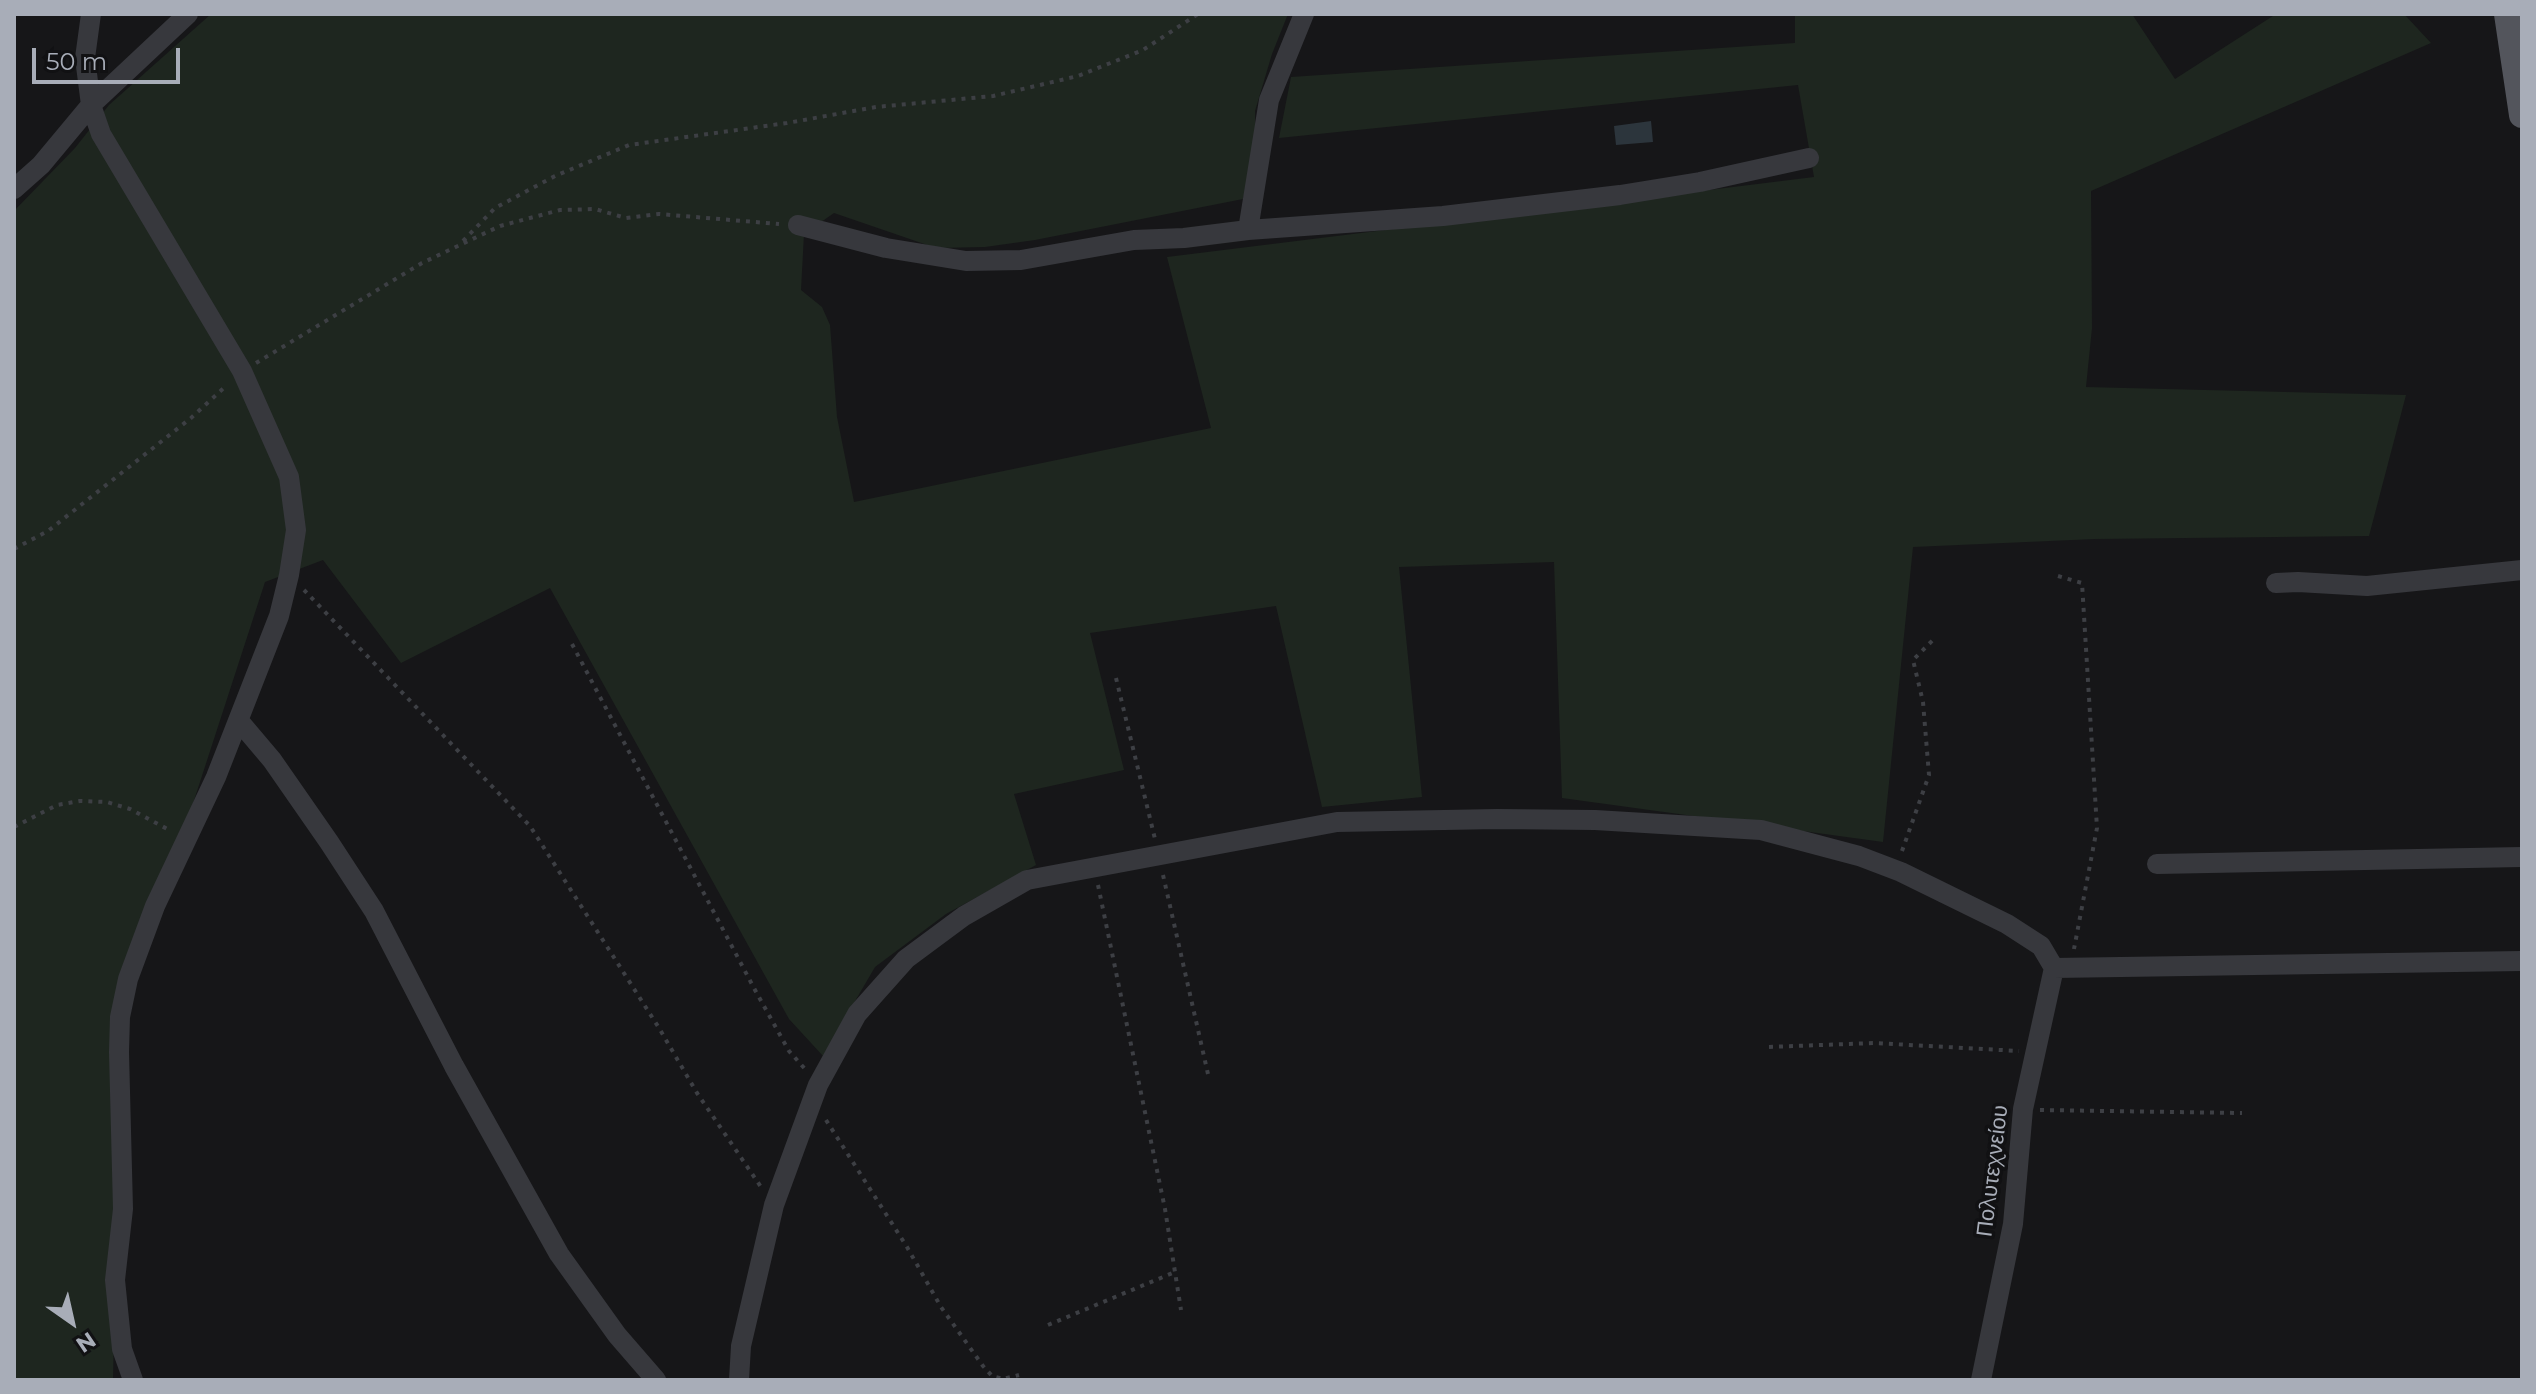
<!DOCTYPE html>
<meta charset="utf-8">
<style>
body{margin:0}
#map{position:relative;width:2536px;height:1394px;overflow:hidden;background:#161618;font-family:Montserrat,sans-serif}
canvas{display:block}
.frame{position:absolute;inset:0;border:16px solid #a8adb8;pointer-events:none}
.north{position:absolute;left:32px;top:1282px;width:80px;height:80px;-webkit-text-stroke:6px #111113;paint-order:stroke;rotate:146deg;font-size:22px;font-weight:700;line-height:32px;text-align:center;color:#a8adb8}
.north::after{content:'';display:block;margin:auto;width:28px;height:36px;background:#a8adb8;clip-path:polygon(50% 0,100% 100%,50% 72%,0 100%)}
.scale{position:absolute;left:32px;top:48px;width:148px;height:36px;box-sizing:border-box;border:4px solid #a8adb8;border-top:0;padding-left:10px;font-size:24px;line-height:28px;white-space:nowrap;color:#a8adb8;-webkit-text-stroke:6px #111113;paint-order:stroke}
</style>
<div id="map">
<canvas width="2536" height="1394"></canvas>
<div class="frame"></div>
<div class="north">N</div>
<div class="scale">50 m</div>
</div>
<script>
const c = document.querySelector('canvas').getContext('2d');
c.lineJoin = 'round';
function fill(path, color) { c.fillStyle = color; c.fill(path, 'evenodd'); }
const shape = rows => new Path2D(rows.map(r => 'M' + r).join(''));
function trace(path, color, width, dash) { c.strokeStyle = color; c.lineWidth = width; c.lineCap = dash ? 'butt' : 'round'; c.setLineDash(dash || []); c.stroke(path); }
function drawText(font, color, halo, rows, align = 'center') {
  c.font = font + ' Montserrat,sans-serif'; c.lineWidth = 7; c.setLineDash([]); c.textBaseline = 'middle'; c.strokeStyle = halo; c.fillStyle = color; for (const [text, x, y, turn = 0] of rows) {
    c.save(); c.translate(x, y); c.rotate((+turn || 0) * Math.PI / 180); c.textAlign = isNaN(turn) ? turn : align; if (halo) c.strokeText(text, 0, 0); c.fillText(text, 0, 0); c.restore();
  }
}
const green = shape([
 [211,14,1288,14,1272,54,1255,111,1255,152,1243,199,1035,240,985,247,936,248,834,213,804,234,801,290,822,307,830,325,837,417,854,502,1211,428,1167,257,1814,177,1798,85,1279,138,1291,77,1795,43,1795,14,2132,14,2175,79,2276,14,2404,14,2431,43,2091,191,2092,328,2086,387,2406,395,2369,536,2095,539,1913,547,1883,842,1562,798,1554,562,1399,567,1422,797,1322,807,1276,606,1090,633,1124,770,1014,794,1036,865,946,914,875,967,823,1056,789,1019,550,588,401,663,323,560,265,582,120,1028,113,1380,14,1380,14,211,75,148,109,105]
]);
const water = shape([
 [1651,121,1653,142,1616,145,1614,126]
]);
const path = shape([
 [463,241,495,208,555,176,629,145,787,123,876,107,993,96,1078,76,1143,50,1198,14],
 [256,363,422,263,500,226,560,210,595,209,626,218,659,214,779,224],
 [14,549,48,531,191,418,227,385],
 [2058,576,2082,583,2097,828,2074,949],
 [304,590,530,826,659,1028,697,1093,761,1187],
 [572,644,755,990,789,1051,805,1069],
 [1116,678,1155,839],
 [14,827,57,805,80,801,107,802,130,809,171,831],
 [1902,851,1929,775,1923,702,1913,660,1933,640],
 [1163,875,1208,1074],
 [1098,885,1165,1209,1181,1310],
 [1769,1047,1874,1043,2019,1051],
 [2040,1110,2242,1113],
 [826,1120,907,1247,941,1307,983,1366,992,1376,1003,1379,1019,1375],
 [1048,1325,1175,1272]
]);
const minor = shape([
 [91,14,85,58,91,105,101,134,242,371,289,477,296,530,289,575,279,616,216,777,155,906,128,979,120,1017,119,1052,123,1209,115,1280,122,1349,133,1380],
 [1304,14,1269,100,1248,230,1443,216,1620,195,1700,182,1809,158],
 [14,189,41,165,91,105,188,14],
 [798,225,886,248,966,261,1021,260,1134,240,1184,238,1248,230],
 [2276,583,2298,582,2367,586,2522,570],
 [239,721,272,760,329,842,374,911,454,1066,559,1254,617,1335,656,1380],
 [2157,864,2522,857],
 [2054,968,2522,961],
 [739,1380,741,1346,774,1205,818,1085,857,1014,906,959,964,916,1027,880,1337,822,1497,819,1595,820,1761,830,1859,856,1901,872,2007,924,2041,946,2054,968],
 [1981,1380,2013,1224,2023,1109,2054,968]
]);
const major = shape([
 [2507,14,2522,115]
]);
const streetNames = [
 ["Πολυτεχνείου",1993,1171,-83]
];
fill(green, '#1e261f');
fill(water, '#2c353c');
trace(path, '#3d3f44', 4, [4, 6]);
trace(minor, '#37383d', 20);
trace(major, '#53555c', 26);
drawText('22px', '#a8adb8', '#111113', streetNames);
</script>
